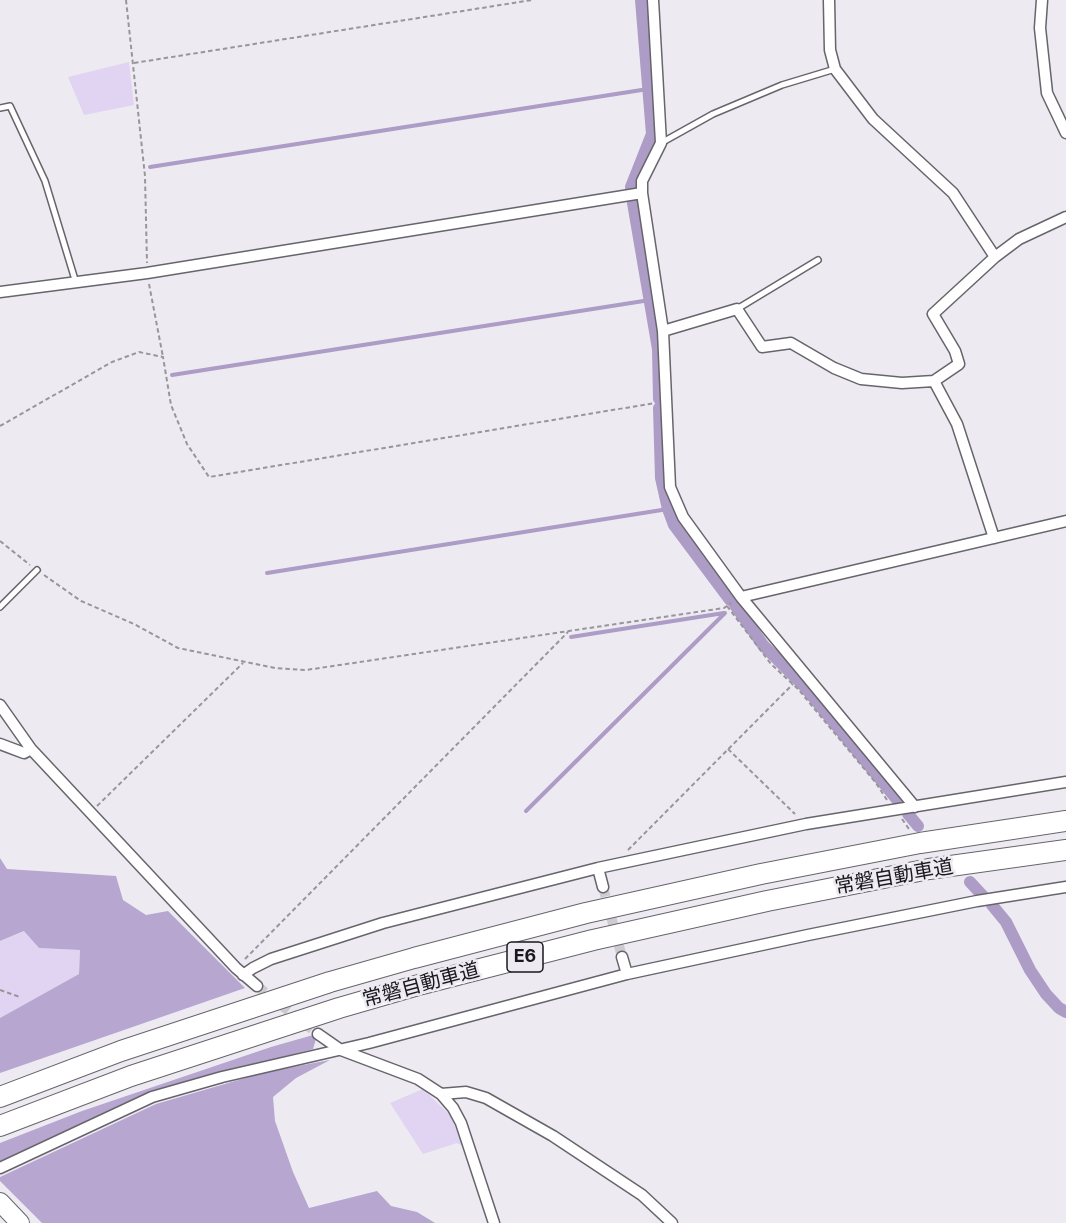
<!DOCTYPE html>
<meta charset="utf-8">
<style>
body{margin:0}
canvas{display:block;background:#edeaf2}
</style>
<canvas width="1066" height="1223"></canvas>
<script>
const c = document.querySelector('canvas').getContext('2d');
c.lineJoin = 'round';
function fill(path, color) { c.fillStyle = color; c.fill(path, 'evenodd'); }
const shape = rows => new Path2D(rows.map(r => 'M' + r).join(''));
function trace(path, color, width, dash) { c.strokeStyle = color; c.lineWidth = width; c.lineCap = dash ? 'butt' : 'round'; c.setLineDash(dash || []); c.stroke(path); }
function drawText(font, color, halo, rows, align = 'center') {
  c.font = font + ' Inter,"Noto Sans JP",sans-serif'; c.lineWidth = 5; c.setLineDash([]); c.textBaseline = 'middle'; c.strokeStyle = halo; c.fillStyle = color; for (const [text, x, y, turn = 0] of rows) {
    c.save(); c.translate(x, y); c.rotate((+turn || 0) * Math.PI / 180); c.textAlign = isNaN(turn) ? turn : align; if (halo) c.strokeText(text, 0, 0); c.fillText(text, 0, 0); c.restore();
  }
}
const green = shape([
 [129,62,134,105,84,115,68,77],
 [25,931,39,948,80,950,79,974,0,1018,0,941],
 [423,1089,450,1115,463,1146,457,1143,423,1154,390,1103]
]);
const forest = shape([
 [0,858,7,869,116,876,123,900,146,915,168,911,245,988,0,1073,0,1018,79,974,80,950,39,948,24,931,0,941],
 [313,1035,316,1039,313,1049,154,1091,0,1163,0,1143,82,1111,271,1047],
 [330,1060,296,1078,273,1097,275,1121,293,1172,309,1208,377,1191,391,1206,417,1212,435,1223,42,1223,0,1181,0,1177,156,1104,266,1072]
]);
const stream = shape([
 [150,167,648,89],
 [172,375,650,300],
 [267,573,668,509],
 [571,637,724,613],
 [526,811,725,613]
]);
const canal = shape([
 [631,187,652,134,641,0],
 [633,203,658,349,659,399],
 [659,408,661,478,668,509,674,525,730,600],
 [735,605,763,645,804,686,899,802],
 [908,814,918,826],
 [970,882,983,896],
 [992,905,1006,922,1030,970,1046,994,1059,1008,1066,1012]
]);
const streetTunnel = shape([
 [603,887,622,957],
 [257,986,318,1034]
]);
const path = shape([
 [126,0,145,176,147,263],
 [134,63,532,0],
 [149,284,163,357],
 [0,426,112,362,139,352,163,357,171,405,187,444,209,477,655,403],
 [0,541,30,565],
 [44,575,81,601,134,624,178,648,275,668,306,670,724,608,731,603],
 [727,606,771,664,798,689,876,783,887,800],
 [728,749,795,814],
 [97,806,243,663],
 [902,819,909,829],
 [628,850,793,684],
 [245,959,568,632],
 [0,990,20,997]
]);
const lane = shape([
 [0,108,10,106,45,181,76,283],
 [661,143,713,114,782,85,835,69],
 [737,309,818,260],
 [0,607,37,570]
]);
const street = shape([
 [653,0,661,143,642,181,642,193,663,331,670,487,683,517,741,597,915,807],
 [829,0,830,50,835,69,873,119,953,193,995,257],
 [1042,0,1040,28,1047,93,1066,133],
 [0,292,147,273,642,193],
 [663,331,737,309,762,347,791,343,834,368,861,379,902,383,934,381,959,364,955,351,933,314,995,257,1019,239,1066,217],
 [934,381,957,424,994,538],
 [741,597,1066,521],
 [0,705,31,749,236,968,257,986],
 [0,744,24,753,31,749],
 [598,868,603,887],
 [622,957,627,974],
 [243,975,253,968,271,959,383,923,598,868,806,824,1066,782],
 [318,1034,341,1050,418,1079,441,1094,453,1108,461,1123,494,1223],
 [441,1094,466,1092,486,1098,553,1136,642,1195,672,1223],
 [0,1168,152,1097,222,1077,369,1043,627,974,808,935,977,901,1066,887]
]);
const primary = shape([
 [0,1202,20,1223]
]);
const highway = shape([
 [0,1097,121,1051,330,982,414,958,586,913,761,874,920,843,1066,821],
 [0,1126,131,1076,339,1008,422,984,593,940,767,901,929,869,1066,850]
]);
const shields = [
 [525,957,36]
];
const shieldNames = [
 ["E6",525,957]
];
const streetNames = [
 ["常磐自動車道",894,877,-10],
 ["常磐自動車道",421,985,-15]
];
fill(green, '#e0d4f2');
fill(forest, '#b7a6d0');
trace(stream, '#ad9cc6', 4);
trace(canal, '#ad9cc6', 12);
trace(streetTunnel, '#cdcad2', 10, [10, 5]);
trace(lane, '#67656b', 8);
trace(street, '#67656b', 13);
trace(primary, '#67656b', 20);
trace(highway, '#67656b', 22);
trace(path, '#98969c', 2, [4.5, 3]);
trace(lane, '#fff', 5);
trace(street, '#fff', 10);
trace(primary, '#fff', 18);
trace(highway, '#fff', 20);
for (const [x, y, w] of shields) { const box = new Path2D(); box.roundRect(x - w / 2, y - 15, w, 30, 4.5); c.fillStyle = '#edeaf2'; c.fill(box); trace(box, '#19181b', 1.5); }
drawText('bold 18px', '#19181b', null, shieldNames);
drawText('20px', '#19181b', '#edeaf2', streetNames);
</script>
